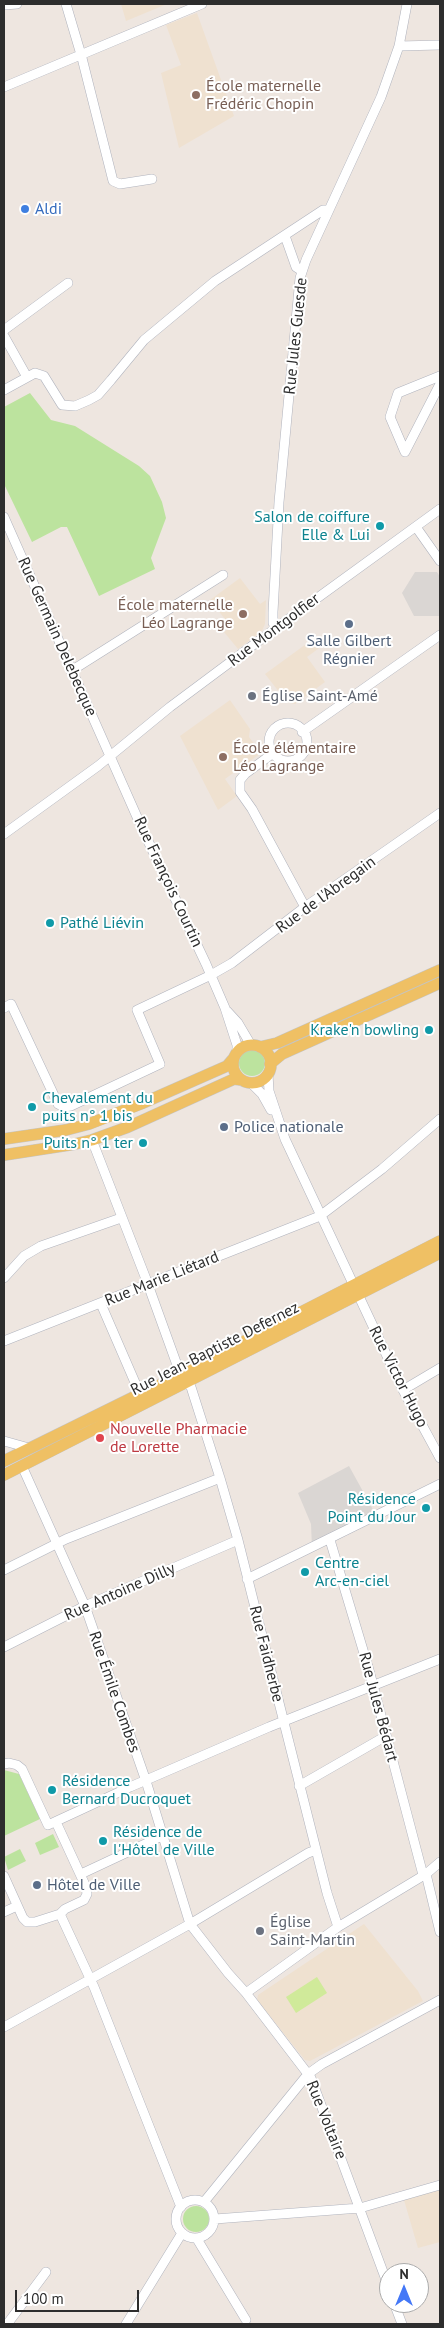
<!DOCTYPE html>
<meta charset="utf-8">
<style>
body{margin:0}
#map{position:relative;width:444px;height:2328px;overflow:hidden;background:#eee6e0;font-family:"PT Sans",sans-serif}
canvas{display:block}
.frame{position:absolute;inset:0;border:5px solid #2d2d2d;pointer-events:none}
.north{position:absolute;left:379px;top:2263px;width:50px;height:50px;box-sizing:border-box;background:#fff;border:1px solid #ababab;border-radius:50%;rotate:0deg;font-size:14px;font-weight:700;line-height:20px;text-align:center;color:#2d2d2d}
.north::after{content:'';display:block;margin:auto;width:18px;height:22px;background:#4478f7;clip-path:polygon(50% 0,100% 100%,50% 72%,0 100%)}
.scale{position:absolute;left:15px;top:2290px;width:124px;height:22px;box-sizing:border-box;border:2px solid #2d2d2d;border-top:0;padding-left:6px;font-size:15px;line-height:18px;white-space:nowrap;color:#2d2d2d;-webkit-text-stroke:4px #fff;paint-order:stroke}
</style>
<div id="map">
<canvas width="444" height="2328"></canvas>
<div class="frame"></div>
<div class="north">N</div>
<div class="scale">100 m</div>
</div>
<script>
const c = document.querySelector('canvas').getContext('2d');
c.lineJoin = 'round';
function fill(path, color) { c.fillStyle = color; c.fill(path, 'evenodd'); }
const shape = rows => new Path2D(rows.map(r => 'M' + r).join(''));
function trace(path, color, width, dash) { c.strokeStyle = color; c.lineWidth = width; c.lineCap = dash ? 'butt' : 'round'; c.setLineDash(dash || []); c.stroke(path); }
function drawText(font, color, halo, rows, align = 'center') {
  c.font = font + ' "PT Sans",sans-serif'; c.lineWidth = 4; c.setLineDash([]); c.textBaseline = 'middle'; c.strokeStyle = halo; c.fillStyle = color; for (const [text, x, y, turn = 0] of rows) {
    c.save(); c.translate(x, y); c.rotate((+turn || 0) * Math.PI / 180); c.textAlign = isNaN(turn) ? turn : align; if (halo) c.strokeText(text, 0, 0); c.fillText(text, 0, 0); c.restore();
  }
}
const education = shape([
 [121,4,167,4,126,21],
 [197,13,234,116,179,148,161,73,181,65,166,25],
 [240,578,260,604,266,600,265,624,262,631,238,649,224,632,231,627,210,600],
 [313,639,316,642,318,640,322,646,307,657,325,682,295,704,287,702,265,674],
 [230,700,250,729,249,737,261,753,225,779,237,796,218,810,180,736],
 [364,1924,418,1991,423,2001,310,2061,305,2060,257,2000,258,1995],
 [440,2189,440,2242,418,2248,404,2200]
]);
const green = shape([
 [30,393,51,420,75,426,139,466,150,476,162,502,166,518,151,558,155,569,99,596,67,527,61,527,32,542,4,484,4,407],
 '239 1063a13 13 0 1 1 26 0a13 13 0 1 1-26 0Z',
 [4,1770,19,1774,40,1819,4,1836],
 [53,1834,59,1847,40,1855,35,1843],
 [20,1849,26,1861,8,1870,4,1857],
 '183 2219a13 13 0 1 1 26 0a13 13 0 1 1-26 0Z'
]);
const pitch = shape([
 [317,1977,327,1993,296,2013,286,1997]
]);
const plaza = shape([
 [415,572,437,572,440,577,439,616,414,616,402,593],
 [349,1466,376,1515,312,1548,311,1524,298,1493]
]);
const minor = shape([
 [66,4,82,58,113,181,120,184,152,179],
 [4,5,17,4],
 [399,46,440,45],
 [4,87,202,4],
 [285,236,296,267,302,271],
 [4,330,68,283],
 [4,336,27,377],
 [440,376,398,393,390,417,405,452,440,384],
 [4,390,35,373,44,376,62,405,75,406,89,400,98,395,111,380,144,340,215,281,323,210,329,210],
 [4,517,141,826,206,964,225,1008,237,1045,237,1052],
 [416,527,440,561],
 [276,628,273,623,273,612,279,502,300,278,306,260,381,97,399,46,407,4],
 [71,671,223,575],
 '269 742a19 19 0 1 1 38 0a19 19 0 1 1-38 0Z',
 [302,732,440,635],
 [272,754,245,774,240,780,240,792,252,809,305,907],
 [4,834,98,766,170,707,276,628,440,509],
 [4,1008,11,1004,58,1104,64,1107,71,1106,160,1064,137,1010,211,975,232,963,305,907,440,813],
 [227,1011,238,1023,251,1045],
 [268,1074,269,1091,285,1139,403,1390,440,1458],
 [251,1083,262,1094,271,1110],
 [92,1140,146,1279,181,1376,191,1387,220,1478,238,1540,327,1893,338,1927],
 [4,1278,24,1256,41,1246,121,1218],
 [101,1304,140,1394],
 [4,1341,320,1216,382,1169,440,1119],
 [403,1390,440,1368],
 [4,1441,29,1448],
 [22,1466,85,1606,146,1781,190,1924,228,1973,246,1993,311,2078,389,2288],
 [330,1540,369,1670,423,1875],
 [4,1570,66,1539,220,1478],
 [247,1579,440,1484],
 [4,1647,85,1606,238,1540],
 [4,1764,9,1763,17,1765,22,1769,48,1825,130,1787,269,1727,440,1659],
 [299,1786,386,1736],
 [81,1874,162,1836],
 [426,1874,440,1932],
 [4,1876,23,1918,27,1922,35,1922,60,1914,65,1909,84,1900,87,1894,86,1887,56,1822],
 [4,1912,17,1906],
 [60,1914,94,1987,181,2207],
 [246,1993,338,1927,426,1874,440,1862],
 [4,2027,190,1924,308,1853,316,1850],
 '176 2219a19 19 0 1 1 38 0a19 19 0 1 1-38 0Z',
 [204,2202,308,2074,322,2064,440,2000],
 [215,2219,360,2208,440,2185],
 [197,2239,246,2320],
 [394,2303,402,2324],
 [8,2323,46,2272],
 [126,2324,182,2233]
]);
const major = shape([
 '233 1064a19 19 0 1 1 38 0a19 19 0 1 1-38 0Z',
 [260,1047,277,1043,440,970],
 [270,1064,282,1054,440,983],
 [4,1139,66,1130,89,1124,143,1103,227,1066,233,1059],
 [4,1155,75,1144,92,1140,128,1127,234,1079,242,1080],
 [4,1461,150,1389,181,1376,227,1350,440,1241],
 [4,1475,440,1253]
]);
const markers = [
 [196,95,5,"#8d6e63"],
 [25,209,5,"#3f7fe0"],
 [380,526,5,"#0f9aa8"],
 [243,614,5,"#8d6e63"],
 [349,624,5,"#5c6f8a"],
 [252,696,5,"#6b7280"],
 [223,757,5,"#8d6e63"],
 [50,923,5,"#0f9aa8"],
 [429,1030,5,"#0f9aa8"],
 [32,1107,5,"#0f9aa8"],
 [224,1127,5,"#5c6f8a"],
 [143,1143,5,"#0f9aa8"],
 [100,1438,5,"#e0444e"],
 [426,1508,5,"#0f9aa8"],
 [305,1572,5,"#0f9aa8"],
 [52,1790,5,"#0f9aa8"],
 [103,1841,5,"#0f9aa8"],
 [37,1885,5,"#5c6f8a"],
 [260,1931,5,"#6b7280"]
];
const educationNames = [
 ["École maternelle",206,86],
 ["Frédéric Chopin",206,104],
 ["École maternelle",233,605,"right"],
 ["Léo Lagrange",233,623,"right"],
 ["École élémentaire",233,748],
 ["Léo Lagrange",233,766]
];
const shopNames = [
 ["Aldi",35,209]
];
const streetNames = [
 ["Rue Jules Guesde",296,336,-84],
 ["Rue Montgolfier",274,630,-37],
 ["Rue Germain Delebecque",57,637,66],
 ["Rue François Courtin",168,882,65],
 ["Rue de l'Abregain",326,895,-36],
 ["Rue Marie Liétard",162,1279,-22],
 ["Rue Jean-Baptiste Defernez",215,1349,-27],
 ["Rue Victor Hugo",398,1377,63],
 ["Rue Antoine Dilly",120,1592,-24],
 ["Rue Faidherbe",266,1654,76],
 ["Rue Émile Combes",114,1692,71],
 ["Rue Jules Bédart",378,1707,75],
 ["Rue Voltaire",326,2120,68]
];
const cultureNames = [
 ["Salon de coiffure",370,517,"right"],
 ["Elle & Lui",370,535,"right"],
 ["Pathé Liévin",60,923],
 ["Krake'n bowling",419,1030,"right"],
 ["Chevalement du",42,1098],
 ["puits n° 1 bis",42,1116],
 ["Puits n° 1 ter",133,1143,"right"],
 ["Résidence",416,1499,"right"],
 ["Point du Jour",416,1517,"right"],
 ["Centre",315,1563],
 ["Arc-en-ciel",315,1581],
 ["Résidence",62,1781],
 ["Bernard Ducroquet",62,1799],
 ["Résidence de",113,1832],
 ["l'Hôtel de Ville",113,1850]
];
const serviceNames = [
 ["Salle Gilbert",349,641,"center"],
 ["Régnier",349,659,"center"],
 ["Police nationale",234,1127],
 ["Hôtel de Ville",47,1885]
];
const worshipNames = [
 ["Église Saint-Amé",262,696],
 ["Église",270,1922],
 ["Saint-Martin",270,1940]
];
const healthNames = [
 ["Nouvelle Pharmacie",110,1429],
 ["de Lorette",110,1447]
];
fill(education, '#efe1d0');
fill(green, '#bce39e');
fill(pitch, '#d0ea9a');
fill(plaza, '#dad6d3');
trace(minor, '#b0b3bd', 10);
trace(major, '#c4c4c4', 12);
trace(minor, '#fff', 9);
trace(major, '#efc064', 11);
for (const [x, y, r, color] of markers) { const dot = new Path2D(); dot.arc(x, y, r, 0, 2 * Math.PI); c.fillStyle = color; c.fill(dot); trace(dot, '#fff', 2); }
drawText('16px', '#785e54', '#fff', educationNames, 'left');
drawText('16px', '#366cbe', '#fff', shopNames, 'left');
drawText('16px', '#2d2d2d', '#fff', streetNames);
drawText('16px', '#0d838f', '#fff', cultureNames, 'left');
drawText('16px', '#4e5e75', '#fff', serviceNames, 'left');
drawText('16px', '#5b616d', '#fff', worshipNames, 'left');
drawText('16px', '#be3a42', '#fff', healthNames, 'left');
</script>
